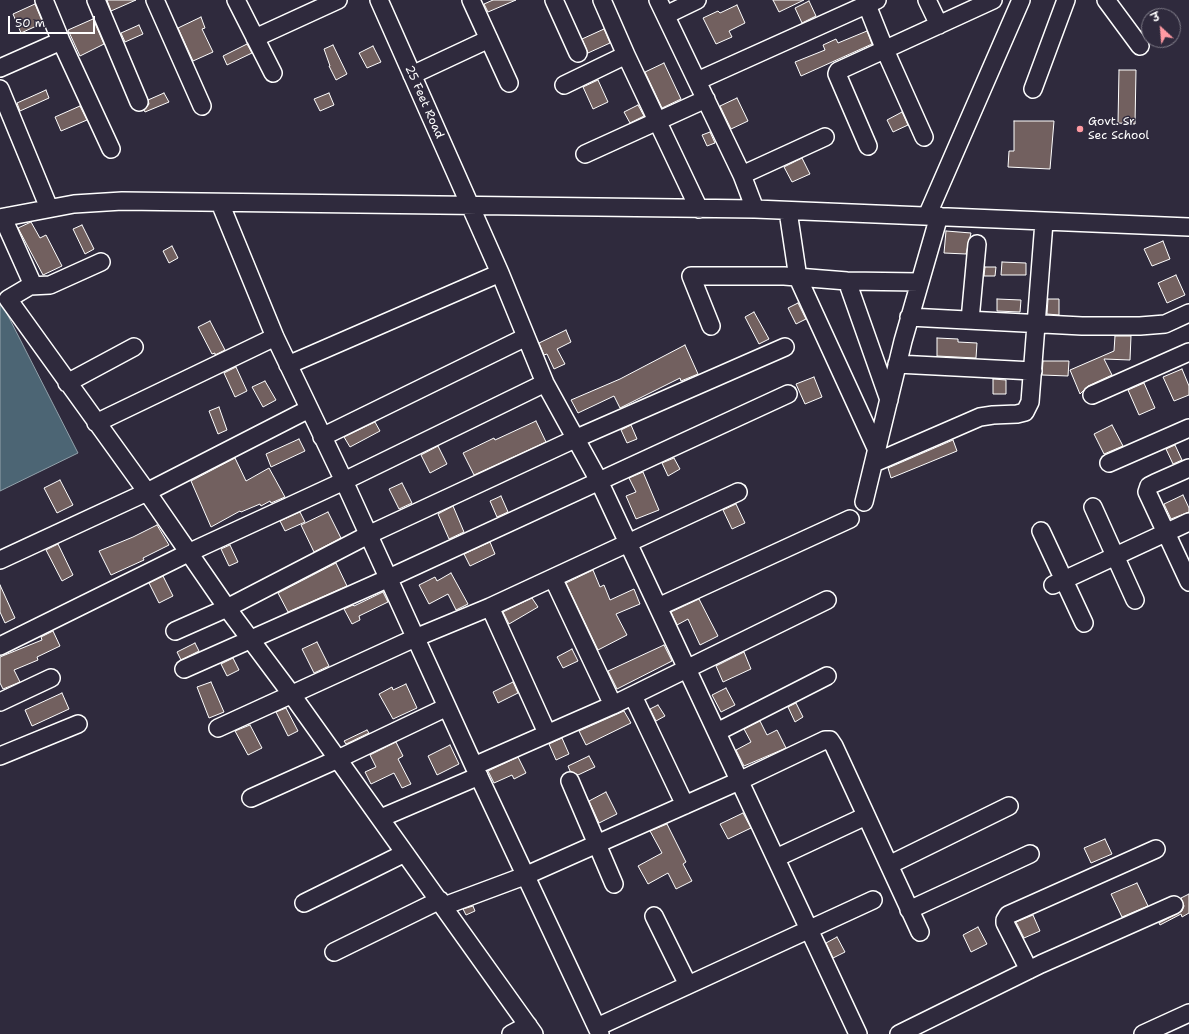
<!DOCTYPE html>
<meta charset="utf-8">
<style>
body{margin:0}
#map{position:relative;width:1189px;height:1034px;overflow:hidden;background:#2f2a3d;font-family:"Shantell Sans","Playpen Sans Deva",sans-serif}
canvas{display:block}
.north{position:absolute;left:1141px;top:8px;width:40px;height:40px;box-sizing:border-box;background:#2f2a3d;border:1px solid #827f8b;border-radius:50%;rotate:334deg;font-size:11px;font-weight:700;line-height:16px;text-align:center;color:#fff}
.north::after{content:'';display:block;margin:auto;width:14px;height:18px;background:#ff9aa2;clip-path:polygon(50% 0,100% 100%,50% 72%,0 100%)}
.scale{position:absolute;left:8px;top:16px;width:87px;height:18px;box-sizing:border-box;border:2px solid #fff;border-top:0;padding-left:5px;font-size:12px;line-height:14px;white-space:nowrap;color:#fff;-webkit-text-stroke:3px #2f2a3d;paint-order:stroke}
</style>
<div id="map">
<canvas width="1189" height="1034"></canvas>
<div class="north">उ</div>
<div class="scale">50 m</div>
</div>
<script>
const c = document.querySelector('canvas').getContext('2d');
c.lineJoin = 'round';
function fill(path, color) { c.fillStyle = color; c.fill(path, 'evenodd'); }
const shape = rows => new Path2D(rows.map(r => 'M' + r).join(''));
function trace(path, color, width, dash) { c.strokeStyle = color; c.lineWidth = width; c.lineCap = dash ? 'butt' : 'round'; c.setLineDash(dash || []); c.stroke(path); }
function drawText(font, color, halo, rows, align = 'center') {
  c.font = font + ' "Shantell Sans",sans-serif'; c.lineWidth = 3; c.setLineDash([]); c.textBaseline = 'middle'; c.strokeStyle = halo; c.fillStyle = color; for (const [text, x, y, turn = 0] of rows) {
    c.save(); c.translate(x, y); c.rotate((+turn || 0) * Math.PI / 180); c.textAlign = isNaN(turn) ? turn : align; if (halo) c.strokeText(text, 0, 0); c.fillText(text, 0, 0); c.restore();
  }
}
const water = shape([
 [0,300,78,453,0,491,0,300]
]);
const building = shape([
 [107,0,136,0,111,11,107,0],
 [493,0,516,0,488,12,484,4,493,0],
 [773,0,804,0,779,12,773,0],
 [809,1,816,16,802,23,795,8,809,1],
 [35,4,43,23,21,33,13,14,35,4],
 [737,5,745,23,729,31,732,37,716,44,703,18,718,11,720,13,737,5],
 [201,17,205,28,202,29,213,52,193,61,178,28,201,17],
 [93,19,104,44,80,56,68,30,93,19],
 [139,25,143,34,125,42,121,33,139,25],
 [604,29,610,43,588,53,582,39,604,29],
 [867,31,872,44,801,76,795,62,825,50,823,45,836,39,838,43,867,31],
 [247,44,252,53,227,65,223,56,247,44],
 [333,45,347,74,336,80,329,66,330,66,324,49,333,45],
 [373,46,381,62,367,68,359,53,373,46],
 [664,63,681,99,662,108,645,72,664,63],
 [1119,70,1136,70,1135,124,1118,123,1119,70],
 [598,80,608,102,593,109,583,87,598,80],
 [46,90,49,98,20,111,17,103,46,90],
 [164,93,169,102,145,112,144,110,149,104,148,100,164,93],
 [329,93,334,105,320,111,314,99,329,93],
 [737,98,748,121,731,129,720,106,737,98],
 [638,105,644,116,630,123,624,112,638,105],
 [80,106,87,120,61,131,55,117,80,106],
 [902,112,908,125,893,132,887,120,902,112],
 [1014,121,1054,121,1050,169,1008,167,1009,151,1014,151,1014,121],
 [710,132,715,143,707,146,702,135,710,132],
 [802,158,810,174,792,182,784,167,802,158],
 [31,222,40,238,46,235,62,266,43,275,18,228,31,222],
 [82,225,94,249,85,254,73,229,82,225],
 [946,231,971,233,966,254,944,253,946,231],
 [1163,241,1170,259,1152,266,1144,249,1163,241],
 [172,246,178,258,169,263,163,251,172,246],
 [1002,262,1026,263,1026,275,1001,275,1002,262],
 [985,267,996,267,995,276,984,276,985,267],
 [1176,275,1185,295,1167,303,1158,283,1176,275],
 [997,299,1021,300,1020,312,997,311,997,299],
 [1048,299,1059,299,1059,315,1047,314,1048,299],
 [798,303,806,319,796,324,788,308,798,303],
 [754,312,769,339,759,344,745,317,754,312],
 [210,321,225,350,215,355,215,353,212,354,198,327,210,321],
 [566,330,571,342,557,349,565,364,554,369,547,354,544,355,539,343,566,330],
 [1115,336,1131,336,1130,360,1104,359,1112,375,1088,386,1080,394,1070,370,1114,351,1115,336],
 [937,338,958,339,958,342,977,343,976,358,937,356,937,338],
 [685,345,698,374,681,381,680,378,620,408,614,396,578,413,571,400,620,379,685,345],
 [1043,361,1069,361,1068,376,1042,375,1043,361],
 [236,367,247,391,235,397,224,373,236,367],
 [1182,369,1189,386,1189,395,1174,401,1163,377,1182,369],
 [814,377,822,397,805,404,796,384,814,377],
 [993,379,1006,380,1006,394,993,394,993,379],
 [265,381,276,400,263,407,252,387,265,381],
 [1144,383,1155,408,1139,415,1128,390,1144,383],
 [219,407,227,430,218,434,209,411,219,407],
 [536,421,546,442,474,475,463,453,494,438,495,440,536,421],
 [375,422,380,431,350,447,344,437,375,422],
 [631,425,637,439,627,443,621,430,631,425],
 [1112,425,1123,446,1104,454,1094,434,1112,425],
 [299,439,305,451,271,467,266,454,299,439],
 [953,440,957,451,891,478,888,468,953,440],
 [1175,445,1182,460,1173,464,1166,449,1175,445],
 [438,446,447,464,430,473,421,455,438,446],
 [235,458,246,481,269,468,285,497,271,503,270,501,261,506,260,504,241,512,240,511,211,527,191,481,235,458],
 [674,458,680,469,668,476,662,463,674,458],
 [643,472,659,510,636,519,626,496,636,492,629,478,643,472],
 [60,480,73,505,57,513,44,488,60,480],
 [402,483,412,503,399,509,389,489,402,483],
 [1183,495,1189,508,1189,512,1171,519,1164,504,1183,495],
 [501,496,508,512,497,517,490,501,501,496],
 [736,504,745,523,732,529,723,510,736,504],
 [453,506,464,532,449,539,438,514,453,506],
 [300,512,305,522,285,531,280,521,300,512],
 [328,512,341,538,314,552,301,525,328,512],
 [157,525,169,545,143,558,144,560,111,575,99,551,133,537,157,525],
 [490,542,495,554,470,566,464,554,490,542],
 [58,544,73,575,62,581,46,550,58,544],
 [230,545,238,562,229,566,221,549,230,545],
 [336,563,347,586,288,612,278,593,336,563],
 [593,570,600,587,604,585,610,600,634,589,640,604,616,614,627,635,598,650,566,583,593,570],
 [451,573,468,604,456,610,448,594,429,604,419,585,435,577,437,581,451,573],
 [163,576,173,596,159,603,149,583,163,576],
 [0,585,15,618,5,623,0,612,0,585],
 [383,592,388,602,359,616,360,620,352,624,344,609,353,605,354,606,383,592],
 [532,598,538,607,509,624,503,612,532,598],
 [699,599,718,636,700,645,688,619,677,625,671,612,699,599],
 [53,631,60,646,37,657,38,660,14,670,20,682,3,689,0,683,0,657,42,640,41,637,53,631],
 [317,642,329,666,314,673,302,649,317,642],
 [195,643,199,651,181,660,177,652,195,643],
 [664,645,672,661,617,689,608,671,664,645],
 [572,649,578,661,563,668,557,657,572,649],
 [744,652,751,669,723,682,716,666,744,652],
 [233,658,239,670,227,676,221,664,233,658],
 [211,682,224,712,209,718,197,687,211,682],
 [513,682,518,693,498,703,493,692,513,682],
 [406,684,417,708,393,719,379,694,392,687,393,690,406,684],
 [726,688,735,705,721,712,712,695,726,688],
 [62,693,69,709,32,726,25,710,62,693],
 [796,703,803,717,795,722,788,707,796,703],
 [658,705,665,716,656,721,650,709,658,705],
 [286,708,298,731,288,736,276,712,286,708],
 [624,711,631,723,586,745,579,731,624,711],
 [760,721,767,735,777,730,786,748,744,766,736,750,751,742,744,729,760,721],
 [250,725,262,748,248,755,235,731,250,725],
 [367,730,369,733,346,744,344,741,367,730],
 [562,738,569,754,556,760,549,744,562,738],
 [396,742,403,756,398,759,411,784,402,788,394,773,371,784,365,772,376,767,370,755,396,742],
 [450,745,459,764,437,775,428,756,450,745],
 [589,756,595,767,578,775,570,771,568,766,589,756],
 [518,757,526,773,514,779,512,775,494,783,488,771,518,757],
 [606,792,617,814,599,823,589,801,606,792],
 [743,813,751,828,728,839,720,824,743,813],
 [667,824,686,862,683,864,692,881,676,889,668,873,648,884,638,866,662,853,650,831,667,824],
 [1105,839,1112,854,1091,863,1084,848,1105,839],
 [1137,883,1148,906,1122,917,1111,894,1137,883],
 [1189,894,1189,913,1182,917,1181,914,1160,925,1159,923,1182,911,1184,906,1181,898,1189,894],
 [473,906,475,911,466,915,463,909,473,906],
 [1033,915,1040,931,1024,938,1016,922,1033,915],
 [978,927,987,944,971,952,963,935,978,927],
 [837,937,845,952,833,958,826,943,837,937]
]);
const minor = shape([
 [44,0,61,41,111,149],
 [96,0,139,102],
 [155,0,202,106],
 [236,0,273,73],
 [379,0,500,273,545,383,599,481,858,1034],
 [471,0,509,83],
 [554,0,578,53],
 [602,0,626,55],
 [658,0,742,175,755,209],
 [865,0,885,50,924,137],
 [927,0,939,25],
 [1106,0,1140,46],
 [666,15,697,0],
 [255,38,338,0],
 [0,68,61,41],
 [412,75,489,39],
 [697,81,877,0],
 [564,85,626,55,699,209],
 [0,89,49,208],
 [1033,89,1066,0],
 [868,146,837,74,838,71,993,0],
 [585,154,706,99],
 [742,175,825,137],
 [220,203,275,337,344,481,474,766,600,1034],
 [788,211,798,278,876,448],
 [927,216,1021,0],
 [0,218,74,204,122,201,755,209,1189,227],
 [3,218,33,285],
 [101,262,50,285,30,286,8,299,147,492,227,608,292,695,534,1034],
 [847,281,889,400],
 [909,317,1082,326,1140,326,1165,324,1189,313],
 [970,320,977,244],
 [711,326,691,276,784,276,847,281,919,282],
 [897,364,1033,371],
 [288,365,500,273],
 [67,383,134,347],
 [1092,395,1189,352],
 [96,423,275,337],
 [322,437,526,337],
 [874,463,980,417,993,415,1017,414,1025,412,1030,402,1044,222],
 [1109,463,1189,428],
 [1189,468,1155,483,1149,486,1147,492,1189,582],
 [864,502,903,341,939,216],
 [1093,507,1135,600],
 [1041,531,1084,623],
 [0,560,147,492,309,409],
 [553,578,613,705],
 [1053,585,1189,522],
 [490,607,547,733],
 [658,607,850,519],
 [175,631,227,608,368,535,577,438,785,347],
 [0,646,188,553,344,481,545,383],
 [184,669,389,578,788,394],
 [633,696,685,805],
 [0,702,51,678],
 [218,728,415,638,490,607,738,492],
 [717,732,827,676],
 [0,756,78,724],
 [474,766,613,705,827,600],
 [570,781,614,884],
 [251,798,338,759,447,707],
 [381,818,479,776],
 [776,858,866,816],
 [889,865,1009,806],
 [304,903,405,853],
 [444,906,527,875,739,781,825,740,830,740,834,746,920,932],
 [909,910,1030,854],
 [654,916,688,985],
 [334,952,440,900],
 [1029,970,1005,923,1005,920,1008,915,1156,849],
 [597,1027,873,900],
 [511,1034,528,1025],
 [899,1034,1041,964,1174,905],
 [1143,1034,1189,1013]
]);
const markers = [
 [1080,129,4,"#ff9aa2"]
];
const streetNames = [
 ["25 Feet Road",424,102,66]
];
const poiNames = [
 ["Govt. Sr",1088,122],
 ["Sec School",1088,136]
];
fill(water, '#4c6574');
trace(water, '#94a3ac', 1);
fill(building, '#72605f');
trace(building, '#fff', 1);
trace(minor, '#fff', 20);
trace(minor, '#2f2a3d', 17);
for (const [x, y, r, color] of markers) { const dot = new Path2D(); dot.arc(x, y, r, 0, 2 * Math.PI); c.fillStyle = color; c.fill(dot); trace(dot, '#2f2a3d', 1.5); }
drawText('12px', '#fff', '#2f2a3d', streetNames);
drawText('12px', '#fff', '#2f2a3d', poiNames, 'left');
</script>
